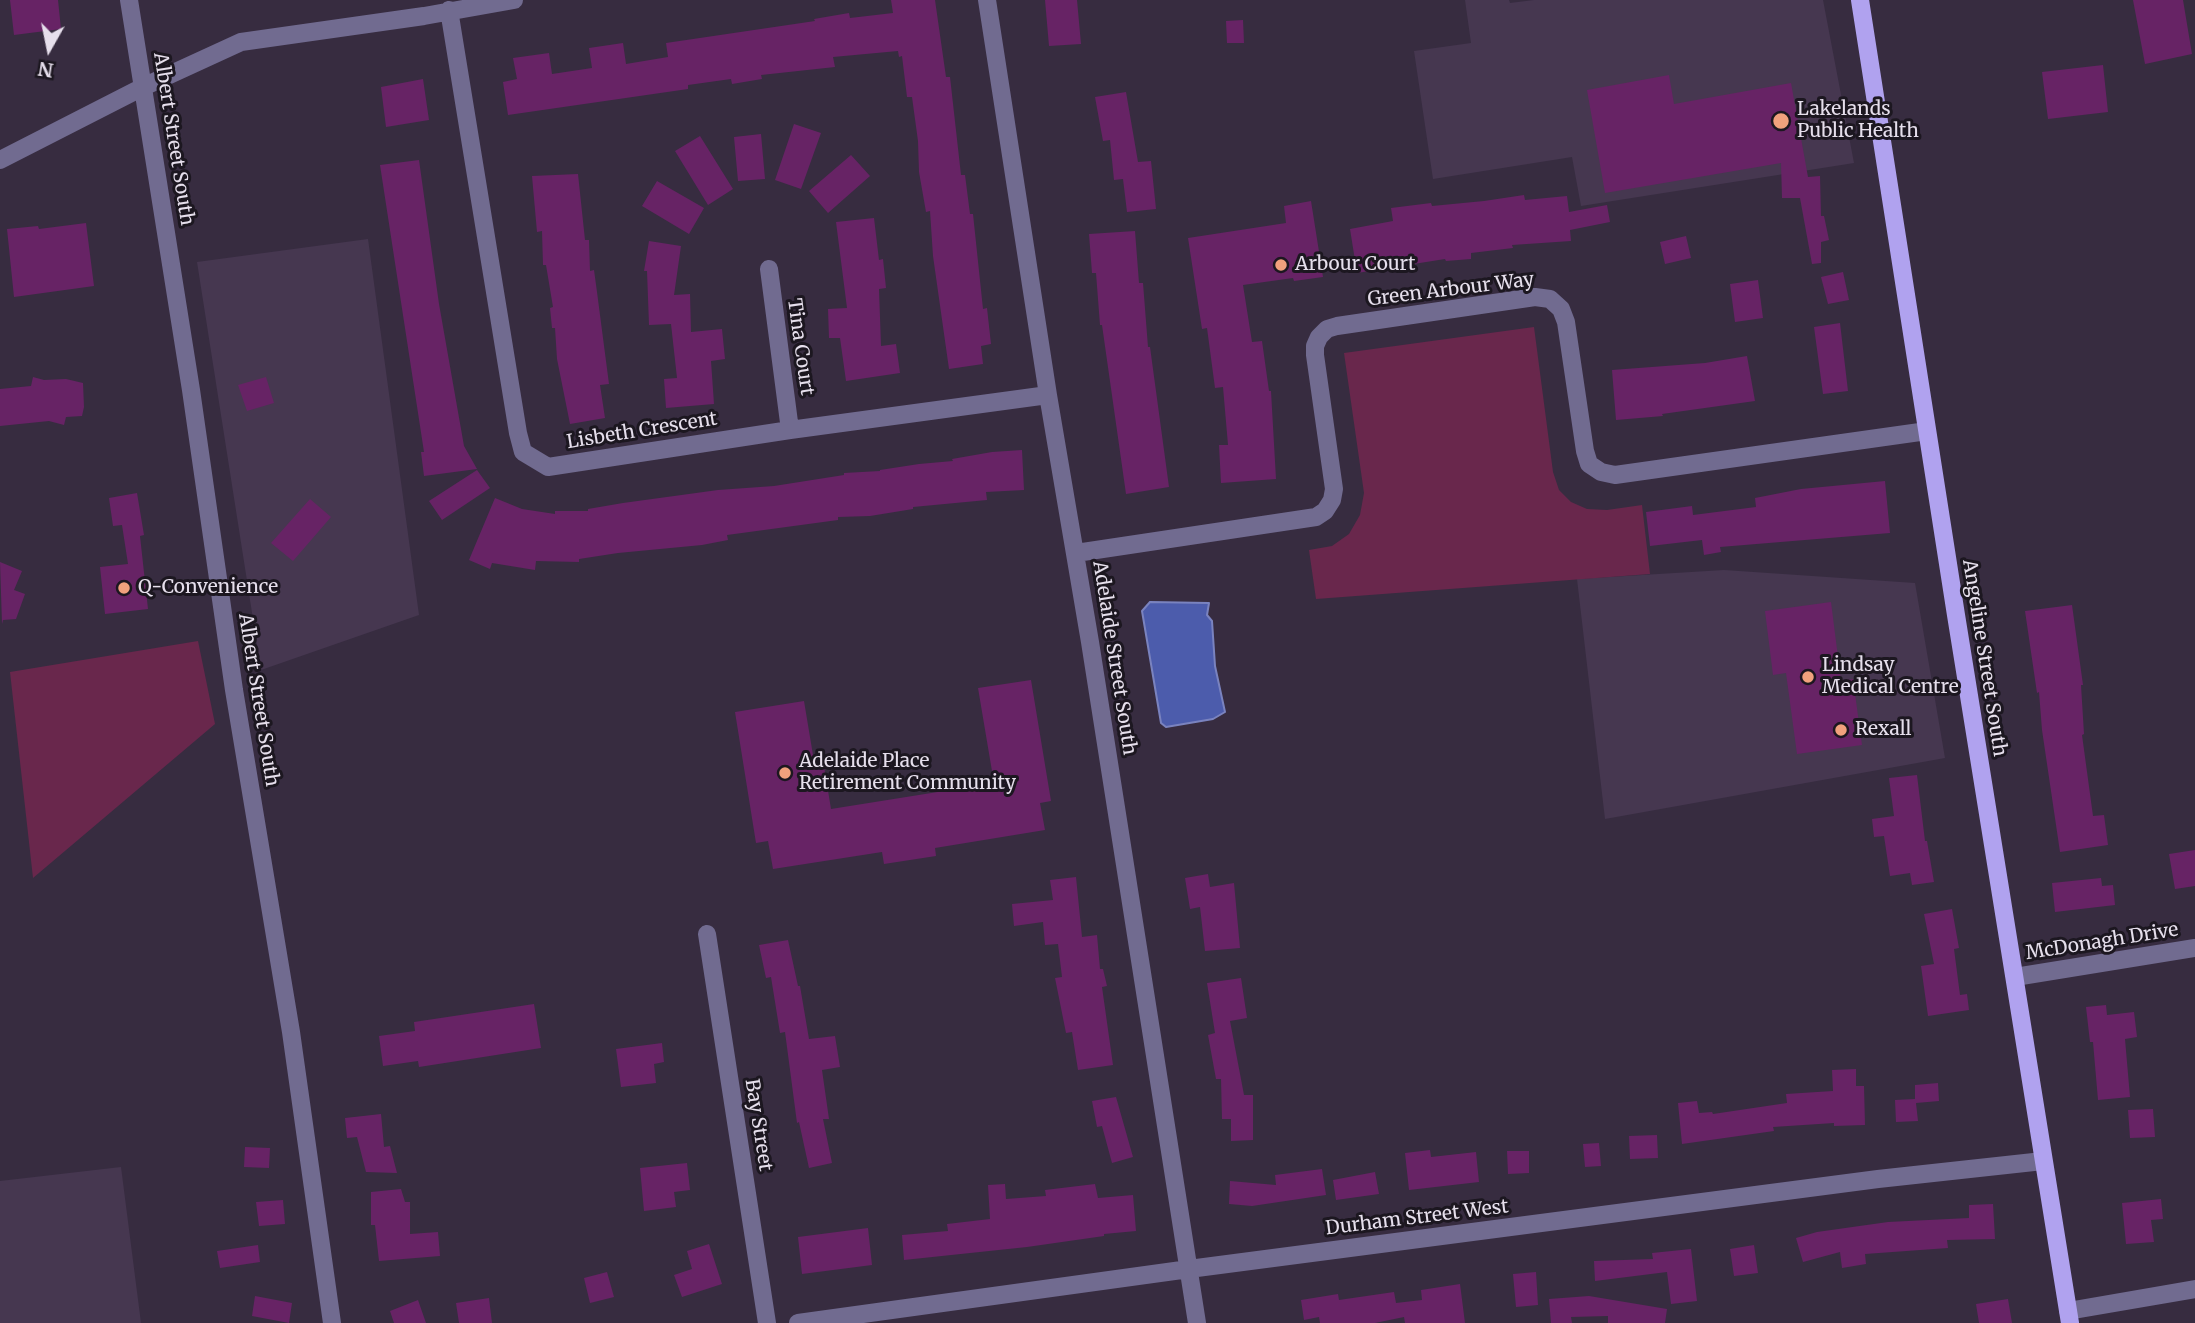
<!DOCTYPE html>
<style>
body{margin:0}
#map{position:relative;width:2195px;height:1323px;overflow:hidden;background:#372c40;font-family:Merriweather,serif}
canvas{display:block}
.north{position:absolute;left:14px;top:14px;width:70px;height:70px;-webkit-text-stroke:5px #1c1720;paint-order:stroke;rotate:189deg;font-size:19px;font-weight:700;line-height:28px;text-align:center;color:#e6dfec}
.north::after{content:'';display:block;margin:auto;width:24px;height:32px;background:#e6dfec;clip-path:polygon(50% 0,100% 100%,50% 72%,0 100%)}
</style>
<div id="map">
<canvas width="2195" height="1323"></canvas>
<div class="north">N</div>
</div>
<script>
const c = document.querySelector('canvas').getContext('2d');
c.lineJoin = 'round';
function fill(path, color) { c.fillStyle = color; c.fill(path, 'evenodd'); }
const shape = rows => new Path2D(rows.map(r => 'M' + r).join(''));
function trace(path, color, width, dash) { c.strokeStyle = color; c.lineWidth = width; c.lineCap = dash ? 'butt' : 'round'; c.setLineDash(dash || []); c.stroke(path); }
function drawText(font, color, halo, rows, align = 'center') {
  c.font = font + ' Merriweather,serif'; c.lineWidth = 6; c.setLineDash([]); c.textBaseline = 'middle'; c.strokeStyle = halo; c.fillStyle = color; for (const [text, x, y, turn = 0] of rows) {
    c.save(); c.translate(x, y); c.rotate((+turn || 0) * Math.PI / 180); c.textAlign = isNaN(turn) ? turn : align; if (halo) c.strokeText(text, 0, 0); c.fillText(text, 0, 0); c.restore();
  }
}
const built = shape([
 [1465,0,1509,0,1510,3,1534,0,1823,0,1854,163,1581,206,1572,157,1433,179,1414,51,1471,43],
 [368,239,419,615,261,670,197,262],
 [1724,570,1915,583,1945,758,1605,819,1577,579],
 [121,1167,141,1323,0,1323,0,1181]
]);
const green = shape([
 [1534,327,1553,472,1559,490,1571,502,1587,509,1607,510,1642,505,1650,574,1316,599,1309,550,1332,546,1349,534,1360,515,1364,493,1344,353],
 [198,641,215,724,33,878,10,672]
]);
const water = shape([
 [1150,602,1209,603,1207,615,1212,621,1215,666,1225,712,1213,719,1166,727,1161,723,1142,611,1150,602]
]);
const building = shape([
 [10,0,58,0,61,29,14,35],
 [891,0,935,0,946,77,950,77,961,175,965,175,970,214,973,214,983,309,987,308,991,344,981,346,983,364,949,369,933,256,930,211,926,212,919,172,918,141,912,97,907,97,902,56,899,57,898,51,833,57,835,67,761,75,762,79,732,84,731,79,688,85,688,89,508,115,503,82,517,79,513,58,549,53,552,74,592,68,589,48,623,43,626,64,668,57,666,43,815,21,814,19,849,13,850,18,893,13],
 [1045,0,1077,0,1081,44,1049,46],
 [2133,0,2183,0,2192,54,2145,64],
 [1243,20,1244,43,1227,43,1226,21],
 [2103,65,2108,112,2048,119,2042,72],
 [1669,75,1674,104,1791,83,1808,177,1820,176,1821,216,1824,216,1829,240,1821,242,1821,263,1812,264,1800,198,1782,198,1781,163,1605,193,1587,90],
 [423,79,429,120,386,127,381,87],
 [1126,92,1138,162,1151,161,1156,209,1127,212,1123,179,1114,180,1110,140,1103,141,1095,97],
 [794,124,821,133,801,189,775,180],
 [761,134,765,179,738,181,734,137],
 [700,136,733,189,708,205,675,151],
 [851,155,870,176,828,213,809,191],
 [419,160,439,304,464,446,477,469,424,476,421,452,424,452,380,165],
 [578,174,585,240,589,240,590,271,594,270,597,292,609,384,600,385,605,418,570,424,557,359,555,328,552,328,550,308,553,307,546,265,543,265,542,231,537,232,532,176],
 [657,181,704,208,689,234,642,206],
 [1524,195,1525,200,1567,196,1569,212,1607,205,1610,222,1570,230,1571,241,1512,245,1513,248,1471,253,1471,259,1446,261,1445,259,1357,273,1350,229,1393,221,1391,208,1431,203,1432,206,1484,201],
 [1311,201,1323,277,1294,281,1293,278,1243,285,1252,342,1262,341,1269,391,1271,391,1276,479,1221,483,1219,445,1228,445,1223,387,1215,388,1207,328,1202,329,1188,238,1286,223,1284,206],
 [874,218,879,260,883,259,886,288,879,289,881,346,896,344,900,373,846,381,840,338,829,338,828,309,847,308,836,222],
 [86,223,94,286,14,297,7,229,38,226,39,229],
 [1135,231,1139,283,1143,283,1148,347,1150,347,1169,487,1126,494,1102,325,1100,325,1096,273,1092,273,1089,234],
 [1686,236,1691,258,1665,264,1660,242],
 [649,241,681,246,674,295,690,294,691,332,722,329,725,359,711,361,714,404,666,408,664,379,677,378,671,324,649,325,647,271,644,271],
 [1843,272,1849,300,1828,304,1821,277],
 [1758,280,1763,318,1735,322,1730,284],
 [1840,323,1848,391,1823,394,1814,327],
 [1747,356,1755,401,1662,414,1663,416,1616,420,1612,370,1705,363],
 [33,377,44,380,66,379,83,383,84,407,82,416,66,417,64,425,49,421,0,426,0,389,31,386],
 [266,377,274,403,247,411,238,385],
 [1022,450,1024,490,986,492,987,500,913,507,913,509,870,516,838,517,838,520,727,535,728,540,702,545,618,553,579,559,579,562,536,561,535,570,492,563,490,569,469,560,495,498,522,509,555,514,555,511,588,511,588,509,623,503,718,490,774,486,844,475,844,473,880,471,880,470,919,464,953,461,952,459,992,452],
 [477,470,490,488,442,520,429,501],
 [1885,481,1890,533,1720,547,1721,552,1704,555,1702,540,1650,546,1646,512,1692,506,1693,515,1756,507,1755,498,1801,489],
 [137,493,144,535,140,536,148,609,105,614,100,567,128,564,122,525,113,526,109,498],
 [310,499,331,517,293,561,271,543],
 [0,562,22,571,14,590,25,594,16,619,3,620,2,624],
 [1831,602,1841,681,1853,679,1862,745,1797,754,1786,673,1773,675,1765,611],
 [2072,605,2083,685,2081,685,2084,734,2082,735,2093,816,2104,815,2108,845,2060,852,2042,730,2039,692,2037,693,2025,611],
 [1031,680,1051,801,1040,803,1045,830,935,848,936,856,884,864,882,852,773,869,768,841,756,843,735,712,804,701,814,761,823,760,831,809,994,783,978,688],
 [1917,775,1925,841,1927,841,1934,882,1912,885,1910,873,1890,876,1884,836,1874,837,1872,819,1894,816,1889,778],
 [2195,850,2195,886,2175,889,2169,854],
 [1208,874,1210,887,1234,883,1240,948,1205,951,1200,907,1190,909,1185,878],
 [1076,877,1082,937,1097,935,1100,969,1103,969,1107,986,1102,987,1113,1065,1078,1070,1072,1032,1066,1033,1055,978,1062,977,1058,944,1045,945,1043,922,1014,926,1012,904,1053,900,1050,880],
 [2101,878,2102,886,2113,885,2115,905,2055,912,2052,883],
 [1952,909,1959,948,1954,949,1960,995,1967,994,1969,1010,1928,1016,1921,966,1934,964,1924,914],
 [788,940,798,986,800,986,809,1039,835,1036,840,1067,822,1070,829,1119,823,1119,832,1163,809,1168,799,1122,797,1123,785,1032,780,1033,771,977,766,978,759,945],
 [1241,978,1247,1018,1230,1021,1244,1095,1253,1095,1253,1140,1231,1141,1231,1119,1222,1119,1221,1079,1216,1079,1208,1035,1215,1033,1207,983],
 [534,1004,541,1048,419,1067,418,1061,383,1066,379,1036,415,1031,414,1022],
 [2106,1005,2107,1015,2134,1012,2137,1037,2125,1039,2130,1097,2098,1100,2093,1042,2090,1042,2086,1007],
 [662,1043,664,1062,654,1064,656,1083,621,1087,616,1049],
 [1856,1069,1856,1086,1864,1086,1865,1125,1834,1126,1834,1123,1773,1127,1774,1131,1682,1144,1678,1103,1697,1101,1699,1113,1712,1112,1713,1114,1787,1103,1786,1094,1833,1091,1832,1070],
 [1938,1083,1939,1101,1916,1103,1918,1121,1896,1122,1895,1100,1915,1099,1915,1085],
 [1116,1097,1133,1157,1112,1163,1102,1126,1097,1127,1092,1101],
 [2153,1109,2155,1137,2130,1138,2128,1110],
 [381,1114,384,1147,390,1146,397,1173,366,1172,357,1137,347,1138,345,1118],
 [1657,1135,1658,1158,1630,1159,1629,1136],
 [1599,1143,1601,1166,1585,1167,1583,1144],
 [245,1147,270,1148,269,1168,244,1167],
 [1430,1150,1431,1157,1476,1152,1479,1182,1409,1190,1405,1153],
 [1507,1151,1529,1151,1529,1173,1508,1174],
 [687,1163,690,1190,674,1192,676,1207,644,1211,640,1168],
 [1322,1169,1326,1195,1252,1206,1229,1204,1230,1181,1276,1185,1275,1175],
 [1375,1172,1379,1194,1336,1200,1333,1180],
 [1005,1184,1006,1199,1046,1196,1045,1190,1095,1184,1098,1198,1133,1195,1136,1231,1104,1234,1104,1236,1027,1247,904,1260,902,1235,948,1231,947,1224,990,1219,988,1185],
 [401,1189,405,1202,410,1202,410,1234,438,1232,440,1256,379,1261,375,1225,371,1225,371,1192],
 [2161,1199,2163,1219,2151,1220,2154,1242,2126,1244,2122,1203],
 [283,1200,285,1224,259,1226,256,1202],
 [1993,1204,1995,1239,1947,1240,1948,1248,1865,1254,1866,1264,1842,1268,1840,1252,1803,1262,1796,1238,1817,1232,1888,1222,1969,1218,1969,1205],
 [868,1228,872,1265,802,1274,798,1237],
 [709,1244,722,1284,682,1297,674,1275,692,1269,687,1251],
 [258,1245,260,1262,220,1268,217,1251],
 [1754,1245,1758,1273,1734,1276,1730,1249],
 [1691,1249,1697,1301,1671,1304,1667,1272,1595,1281,1594,1261,1653,1259,1652,1253],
 [607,1272,614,1297,590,1303,584,1278],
 [1536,1272,1538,1305,1516,1307,1513,1274],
 [1460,1284,1465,1323,1405,1323,1404,1317,1375,1323,1320,1323,1319,1317,1304,1320,1301,1300,1338,1294,1339,1300,1394,1292,1396,1303,1422,1300,1421,1290],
 [255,1296,292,1303,289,1323,252,1316],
 [1589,1296,1667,1309,1665,1323,1608,1323,1608,1316,1571,1317,1572,1323,1551,1323,1549,1299],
 [489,1298,492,1323,459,1323,456,1303],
 [2008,1299,2012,1323,1979,1323,1976,1304],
 [418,1300,426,1323,394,1323,390,1311]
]);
const minor = shape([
 [129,0,191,390,234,690,291,1032,332,1323],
 [987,0,1048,395,1090,642,1197,1323],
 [449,10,518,433,523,452,548,467,790,430,1048,395],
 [0,160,143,87,241,42,424,16,514,0],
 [769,269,790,430],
 [1076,553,1316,517,1325,511,1332,500,1334,489,1315,355,1315,346,1319,337,1327,329,1337,326,1535,297,1550,299,1561,309,1566,322,1585,451,1589,464,1601,472,1615,475,1927,431],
 [707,934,767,1323],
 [2015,977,2195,948],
 [2068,1311,2195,1289],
 [798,1323,1189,1269,1878,1179,2043,1161]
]);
const major = shape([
 [1860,0,1956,615,2070,1323]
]);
const markers = [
 [1781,121,9,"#f1a17d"],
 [1281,265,7,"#f1a17d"],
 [124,588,7,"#f1a17d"],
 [1808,677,7,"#f1a17d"],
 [1841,730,7,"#f1a17d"],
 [785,773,7,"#f1a17d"]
];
const poiNames = [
 ["Lakelands",1797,110],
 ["Public Health",1797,132],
 ["Arbour Court",1295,265],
 ["Q-Convenience",138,588],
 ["Lindsay",1822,666],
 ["Medical Centre",1822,688],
 ["Rexall",1855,730],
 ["Adelaide Place",799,762],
 ["Retirement Community",799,784]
];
const streetNames = [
 ["Albert Street South",173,139,81],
 ["Green Arbour Way",1451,290,-7],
 ["Tina Court",800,347,82],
 ["Lisbeth Crescent",642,431,-9],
 ["Adelaide Street South",1114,658,81],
 ["Angeline Street South",1984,658,81],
 ["Albert Street South",258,700,81],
 ["McDonagh Drive",2102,942,-9],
 ["Bay Street",758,1125,81],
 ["Durham Street West",1417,1218,-7]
];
fill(built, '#463750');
fill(green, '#69274c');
fill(water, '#4c5cac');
trace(water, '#7a83bf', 2);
fill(building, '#672365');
trace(minor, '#716b90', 18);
trace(major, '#b0a2ef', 18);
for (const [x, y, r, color] of markers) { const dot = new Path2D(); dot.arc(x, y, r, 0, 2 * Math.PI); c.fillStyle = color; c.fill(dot); trace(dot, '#1c1720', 2.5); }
drawText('19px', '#e6dfec', '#1c1720', poiNames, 'left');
drawText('19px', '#e6dfec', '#1c1720', streetNames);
</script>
